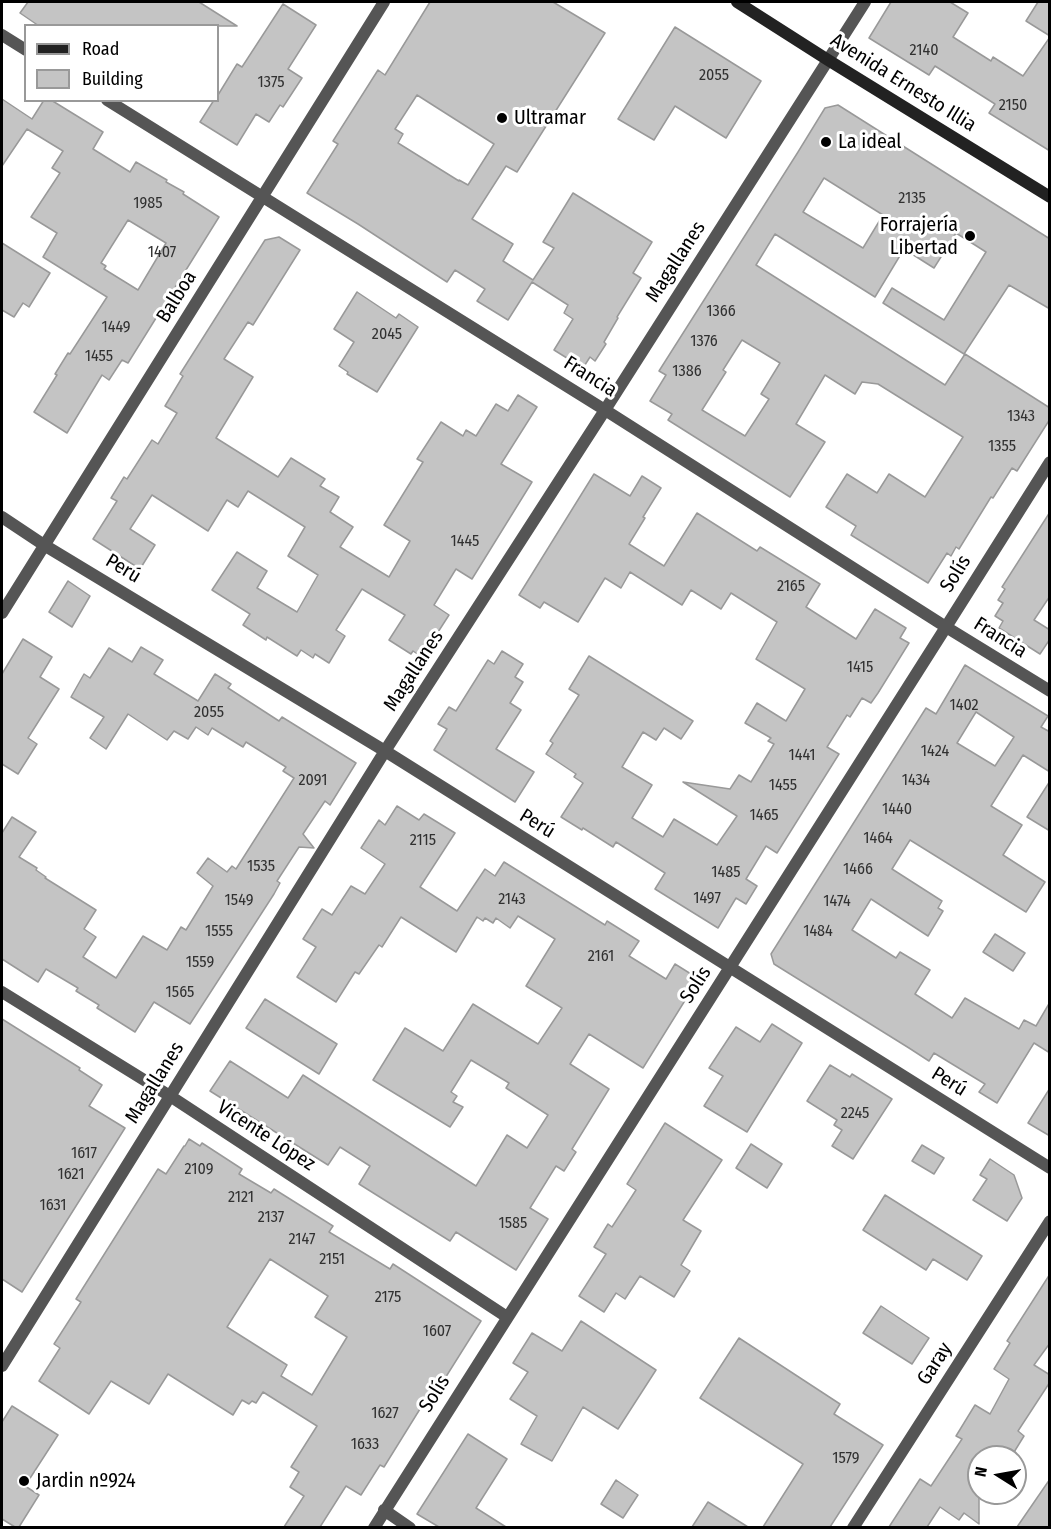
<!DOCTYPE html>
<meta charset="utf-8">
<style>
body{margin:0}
#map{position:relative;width:1051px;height:1529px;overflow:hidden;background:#fff;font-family:"Fira Sans Condensed",sans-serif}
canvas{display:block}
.frame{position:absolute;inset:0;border:3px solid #000;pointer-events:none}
.legend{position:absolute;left:24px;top:24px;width:195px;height:78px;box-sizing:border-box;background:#fff;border:2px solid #999;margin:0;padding:8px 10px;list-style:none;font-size:18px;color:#000}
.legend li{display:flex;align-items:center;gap:12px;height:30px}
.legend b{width:30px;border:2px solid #999}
.north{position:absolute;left:967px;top:1445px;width:60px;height:60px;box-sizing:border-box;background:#fff;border:2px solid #999;border-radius:50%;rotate:281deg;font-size:16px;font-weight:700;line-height:24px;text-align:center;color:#000}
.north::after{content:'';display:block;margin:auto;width:21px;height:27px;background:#000;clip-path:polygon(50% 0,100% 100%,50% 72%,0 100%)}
</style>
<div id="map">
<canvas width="1051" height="1529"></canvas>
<div class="frame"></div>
<ul class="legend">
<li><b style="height:8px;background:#222"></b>Road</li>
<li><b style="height:16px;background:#c4c4c4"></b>Building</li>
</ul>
<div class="north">N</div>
</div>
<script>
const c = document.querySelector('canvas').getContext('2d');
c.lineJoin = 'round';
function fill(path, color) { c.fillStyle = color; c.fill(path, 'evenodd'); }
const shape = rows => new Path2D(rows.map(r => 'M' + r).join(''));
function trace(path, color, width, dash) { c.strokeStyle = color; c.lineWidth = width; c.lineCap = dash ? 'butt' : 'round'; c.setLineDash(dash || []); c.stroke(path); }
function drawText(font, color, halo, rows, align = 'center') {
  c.font = font + ' "Fira Sans Condensed",sans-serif'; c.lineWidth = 6; c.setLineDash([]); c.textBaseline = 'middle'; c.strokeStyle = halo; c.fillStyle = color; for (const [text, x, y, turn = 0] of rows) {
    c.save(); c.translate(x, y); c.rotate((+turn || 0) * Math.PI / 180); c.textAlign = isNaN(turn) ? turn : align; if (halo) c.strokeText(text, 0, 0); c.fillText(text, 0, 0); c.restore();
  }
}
const building = shape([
 [28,2,199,2,237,26,39,26,20,13,28,2],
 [430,2,553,2,605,33,517,172,506,166,472,219,513,244,503,261,533,280,554,248,543,242,573,193,652,242,633,273,641,278,617,317,618,318,604,342,606,344,595,361,590,357,583,368,554,350,573,319,564,313,568,305,532,282,508,320,477,301,485,289,455,270,447,282,358,224,307,193,338,144,333,141,378,70,385,75,430,2],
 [417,95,494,144,468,185,459,180,459,181,398,143,403,134,395,129,417,95],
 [891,2,950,2,968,13,953,37,991,61,993,57,1023,76,1050,37,1050,151,989,113,995,104,935,66,929,75,869,38,891,2],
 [1038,2,1050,2,1050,36,1026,21,1038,2],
 [283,4,316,25,288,69,302,78,283,107,280,105,269,122,256,114,237,145,200,122,214,100,218,100,218,95,237,64,242,67,283,4],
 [675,27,761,81,726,138,675,106,654,140,618,119,675,27],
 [2,99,32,119,44,100,51,100,103,132,93,149,130,172,136,162,167,180,166,182,184,192,183,194,219,217,128,363,122,360,109,380,102,375,67,433,34,412,57,375,55,374,68,353,70,354,107,297,43,257,57,233,31,217,60,173,52,168,63,151,27,129,2,166,2,99],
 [128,220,166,243,138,290,104,269,106,266,101,263,128,220],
 [838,105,1050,239,1050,309,1009,285,964,354,883,303,892,288,944,320,986,252,956,233,934,268,904,249,875,297,775,234,756,265,945,385,965,354,1050,408,1050,419,1017,471,1012,468,993,498,991,497,959,549,956,547,951,556,947,553,928,583,851,535,856,526,826,507,847,474,877,493,889,474,925,497,963,437,878,384,862,382,855,394,825,375,796,424,825,442,790,497,668,420,672,414,650,401,666,375,659,371,798,152,825,108,838,105],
 [824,178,883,215,863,248,803,212,824,178],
 [742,340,780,363,761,394,769,399,745,436,702,410,726,372,723,370,742,340],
 [279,237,300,250,253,325,248,322,224,359,253,377,216,438,278,477,291,458,325,479,320,486,339,497,330,512,353,527,340,547,389,577,410,541,384,525,423,462,417,459,441,422,463,436,466,430,476,436,496,404,508,411,518,395,537,407,501,464,532,482,472,579,456,569,434,605,449,615,422,657,413,651,411,654,389,640,405,615,362,589,336,630,345,636,329,663,315,654,313,658,301,650,297,656,267,637,266,640,243,625,250,614,212,590,237,552,267,571,257,588,297,612,318,575,288,556,305,527,248,491,238,507,227,500,208,531,152,495,130,529,155,545,140,569,93,539,117,501,111,498,124,477,127,479,152,440,158,444,177,413,165,406,183,376,180,374,265,240,279,237],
 [2,243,50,273,29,307,23,303,14,317,2,310,2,243],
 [357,292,396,318,399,314,418,327,377,392,347,374,348,372,339,366,354,342,334,329,357,292],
 [594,474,630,496,642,476,661,488,643,517,645,518,629,544,664,566,697,513,757,551,760,547,820,584,806,607,856,639,875,609,906,628,900,638,909,643,878,693,871,703,862,698,850,717,847,715,827,747,839,754,777,853,766,846,746,879,757,886,746,904,736,898,718,928,655,889,665,873,616,842,613,847,583,828,582,830,561,817,583,783,574,777,576,774,546,754,553,743,550,741,579,695,569,689,589,656,693,721,681,739,664,728,656,740,643,732,622,767,652,785,632,818,663,837,674,819,717,845,737,816,683,782,730,789,739,775,751,782,774,744,768,741,771,738,745,723,757,703,786,721,805,689,756,659,777,622,731,593,721,609,691,590,682,605,630,572,621,588,605,578,578,622,544,602,540,608,519,595,594,474],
 [1050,512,1050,596,1034,620,1050,630,1050,639,1040,654,999,628,1003,621,995,616,1003,603,998,600,1005,589,1002,587,1050,512],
 [68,581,90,596,72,627,49,612,68,581],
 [23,639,52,657,40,677,59,689,28,738,37,744,18,774,2,764,2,674,23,639],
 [141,647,163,660,154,674,198,701,215,674,231,684,228,688,279,721,282,717,356,763,330,805,325,801,303,834,314,848,299,847,277,881,280,883,274,894,190,1024,154,1002,135,1032,97,1008,99,1005,76,991,78,988,46,969,38,982,2,959,2,833,12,817,36,832,19,857,37,868,36,870,46,877,45,878,96,910,84,929,96,937,83,957,116,978,143,936,167,950,181,927,186,930,213,886,197,873,208,858,227,872,232,866,236,869,294,778,283,771,286,767,246,742,243,747,212,728,208,735,196,727,188,739,174,731,167,740,128,714,106,749,90,738,104,717,71,697,84,674,90,678,109,648,132,662,141,647],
 [502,651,523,664,515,677,523,682,510,703,521,710,496,749,534,772,515,802,434,750,447,729,438,724,449,707,456,711,488,660,494,664,502,651],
 [965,665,1048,716,1041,727,1050,732,1050,772,1023,755,991,806,1022,825,1003,855,1045,882,1026,912,910,840,892,869,942,901,938,908,943,911,928,936,871,899,852,930,896,958,900,952,930,970,915,994,952,1018,965,998,1019,1029,1024,1020,1036,1026,1050,1002,1050,1053,1034,1043,997,1103,979,1092,985,1084,934,1053,929,1061,909,1048,774,964,771,954,926,708,936,714,965,665],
 [976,712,1014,737,995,766,957,743,976,712],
 [1050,781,1050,831,1027,817,1050,781],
 [397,806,419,820,424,814,455,833,420,887,457,911,485,869,495,876,504,862,605,925,607,921,639,941,629,956,666,979,675,964,691,974,694,986,643,1068,589,1034,570,1064,609,1089,572,1149,576,1152,564,1171,556,1166,530,1208,548,1219,516,1270,456,1232,450,1241,359,1184,370,1166,340,1147,328,1165,210,1091,230,1061,288,1098,303,1075,476,1186,507,1135,527,1148,548,1115,506,1088,509,1083,471,1060,451,1092,457,1096,453,1102,463,1107,450,1127,373,1080,405,1028,443,1051,473,1004,538,1044,562,1008,526,986,555,939,518,916,510,928,496,918,493,923,485,918,483,921,477,917,456,952,401,917,382,947,379,945,359,974,355,972,336,1002,297,977,316,947,303,939,322,909,332,915,351,886,365,894,385,864,361,848,379,820,385,825,397,806],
 [995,934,1025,953,1013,971,983,952,995,934],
 [265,999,337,1044,319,1074,246,1028,265,999],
 [2,1019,80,1068,79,1070,102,1085,89,1106,125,1128,22,1292,2,1279,2,1019],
 [772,1024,802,1043,747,1132,704,1106,723,1076,709,1068,736,1027,760,1042,772,1024],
 [830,1065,850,1077,852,1074,892,1099,853,1159,832,1146,842,1130,834,1125,837,1120,807,1101,830,1065],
 [1050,1088,1050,1136,1028,1123,1050,1088],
 [665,1123,722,1160,683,1220,701,1231,681,1265,690,1271,674,1297,640,1276,625,1299,616,1293,604,1312,579,1296,606,1254,594,1247,608,1224,612,1227,636,1190,627,1184,665,1123],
 [189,1139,200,1146,202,1143,242,1169,239,1174,271,1193,274,1189,333,1226,329,1232,390,1269,393,1264,481,1321,437,1391,433,1388,384,1467,380,1465,361,1495,346,1486,320,1527,284,1527,304,1496,290,1487,299,1472,291,1467,317,1426,263,1392,256,1403,252,1401,249,1404,242,1400,233,1415,168,1374,149,1404,111,1381,89,1414,39,1381,60,1348,54,1344,81,1302,76,1299,158,1169,166,1174,184,1146,185,1146,189,1139],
 [270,1259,328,1296,315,1317,347,1337,312,1395,281,1376,287,1365,227,1327,270,1259],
 [751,1144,782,1164,767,1188,736,1168,751,1144],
 [922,1145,944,1158,934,1174,912,1161,922,1145],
 [990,1159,1014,1175,1022,1198,1007,1221,973,1200,987,1179,980,1175,990,1159],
 [885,1195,982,1256,967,1280,933,1259,926,1270,863,1230,885,1195],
 [1050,1274,1050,1343,1034,1365,1050,1375,1050,1382,1018,1431,1024,1436,1011,1457,979,1457,979,1524,964,1513,959,1520,940,1507,927,1527,889,1527,920,1479,931,1486,962,1439,956,1436,975,1405,990,1414,1009,1379,994,1369,1010,1343,1007,1341,1050,1274],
 [881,1306,929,1338,912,1364,863,1333,881,1306],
 [581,1321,656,1370,618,1429,583,1407,552,1461,521,1444,537,1416,510,1399,528,1372,513,1363,532,1333,562,1351,581,1321],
 [739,1338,840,1404,834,1414,883,1445,830,1527,763,1527,803,1464,700,1398,739,1338],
 [12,1406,58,1435,25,1486,39,1495,19,1527,15,1527,2,1519,2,1422,12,1406],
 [468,1434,507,1459,476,1508,506,1527,439,1527,417,1514,468,1434],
 [1050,1479,1050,1527,1017,1527,1050,1479],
 [616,1480,638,1495,623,1518,601,1504,616,1480],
 [708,1502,748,1527,692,1527,708,1502]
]);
const minor = shape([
 [2,35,26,50],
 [107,100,605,410,946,627,1050,691],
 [2,517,44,545,385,751,1050,1168],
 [2,613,384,2],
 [2,992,170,1096,507,1317],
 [2,1366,385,751,605,410,865,2],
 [384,1510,410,1528],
 [374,1528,946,627,1050,462],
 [853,1528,1050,1221]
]);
const secondary = shape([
 [737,2,828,60,1050,197]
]);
const markers = [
 [502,118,6,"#000"],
 [826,142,6,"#000"],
 [970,236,6,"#000"],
 [24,1481,6,"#000"]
];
const numberNames = [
 ["2140",924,51],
 ["2055",714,76],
 ["1375",271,83],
 ["2150",1013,106],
 ["2135",912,199],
 ["1985",148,204],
 ["1407",162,253],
 ["1366",721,312],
 ["1449",116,328],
 ["2045",387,335],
 ["1376",704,342],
 ["1455",99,357],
 ["1386",687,372],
 ["1343",1021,417],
 ["1355",1002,447],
 ["1445",465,542],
 ["2165",791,587],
 ["1415",860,668],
 ["1402",964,706],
 ["2055",209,713],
 ["1424",935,752],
 ["1441",802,756],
 ["2091",313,781],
 ["1434",916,781],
 ["1455",783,786],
 ["1440",897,810],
 ["1465",764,816],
 ["1464",878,839],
 ["2115",423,841],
 ["1535",261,867],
 ["1466",858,870],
 ["1485",726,873],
 ["1497",707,899],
 ["2143",512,900],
 ["1549",239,901],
 ["1474",837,902],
 ["1555",219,932],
 ["1484",818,932],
 ["2161",601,957],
 ["1559",200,963],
 ["1565",180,993],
 ["2245",855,1114],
 ["1617",84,1154],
 ["2109",199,1170],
 ["1621",71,1175],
 ["2121",241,1198],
 ["1631",53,1206],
 ["2137",271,1218],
 ["1585",513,1224],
 ["2147",302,1240],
 ["2151",332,1260],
 ["2175",388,1298],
 ["1607",437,1332],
 ["1627",385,1414],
 ["1633",365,1445],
 ["1579",846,1459]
];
const streetNames = [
 ["Avenida Ernesto Illia",903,83,32],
 ["Magallanes",676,262,-57],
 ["Balboa",177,297,-58],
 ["Francia",590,377,32],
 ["Perú",123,569,31],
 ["Solís",956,574,-58],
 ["Francia",1000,638,32],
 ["Magallanes",414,671,-57],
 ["Perú",537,824,32],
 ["Solís",696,985,-57],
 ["Perú",949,1082,32],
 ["Magallanes",155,1083,-58],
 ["Vicente López",266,1136,33],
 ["Garay",935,1364,-57],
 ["Solís",435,1394,-58]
];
const poiNames = [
 ["Ultramar",514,118],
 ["La ideal",838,142],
 ["Forrajería",958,225,"right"],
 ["Libertad",958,248,"right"],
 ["Jardin nº924",36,1481]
];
fill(building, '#c4c4c4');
trace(building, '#999', 1.5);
trace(minor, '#555', 12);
trace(secondary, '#222', 12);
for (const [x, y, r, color] of markers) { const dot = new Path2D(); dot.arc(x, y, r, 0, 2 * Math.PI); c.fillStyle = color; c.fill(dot); trace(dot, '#fff', 2); }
drawText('16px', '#313131', null, numberNames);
drawText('20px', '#000', '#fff', streetNames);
drawText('20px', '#000', '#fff', poiNames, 'left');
</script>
